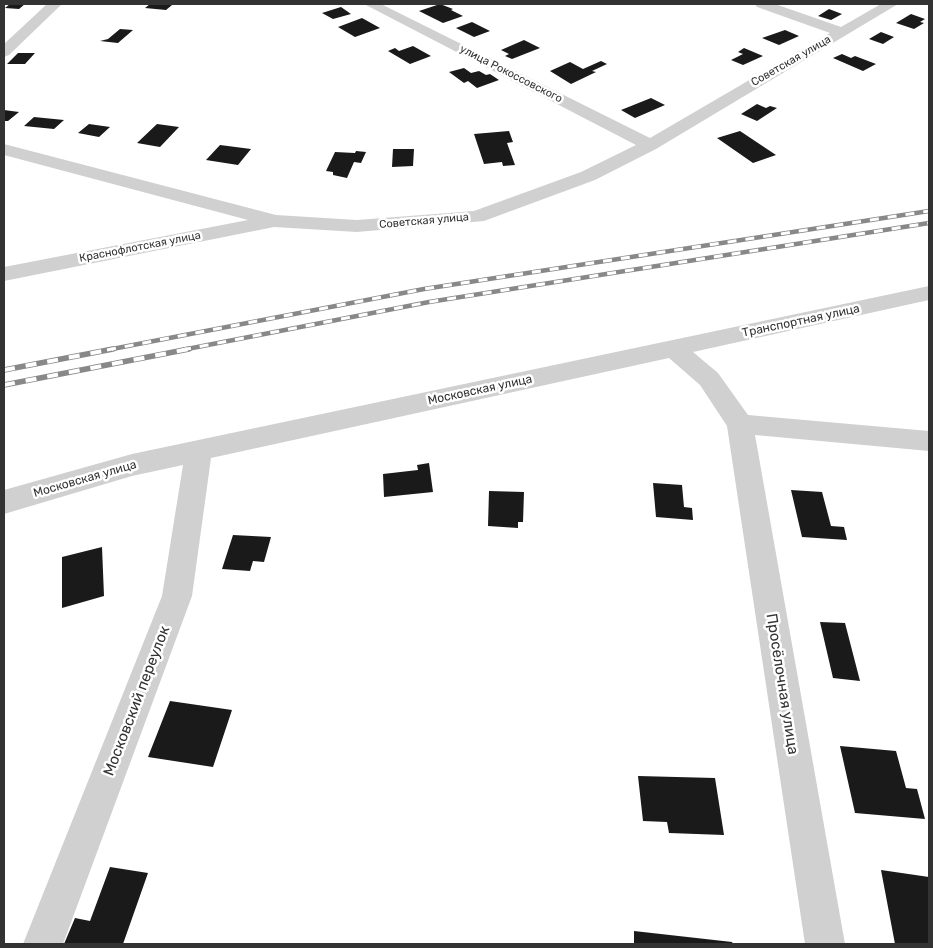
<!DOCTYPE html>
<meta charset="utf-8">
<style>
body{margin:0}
#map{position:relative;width:933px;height:948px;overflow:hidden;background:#fff;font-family:Rubik,sans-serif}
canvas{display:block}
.frame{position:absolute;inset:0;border:5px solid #333;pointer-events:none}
</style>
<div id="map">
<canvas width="933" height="948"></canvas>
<div class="frame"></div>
</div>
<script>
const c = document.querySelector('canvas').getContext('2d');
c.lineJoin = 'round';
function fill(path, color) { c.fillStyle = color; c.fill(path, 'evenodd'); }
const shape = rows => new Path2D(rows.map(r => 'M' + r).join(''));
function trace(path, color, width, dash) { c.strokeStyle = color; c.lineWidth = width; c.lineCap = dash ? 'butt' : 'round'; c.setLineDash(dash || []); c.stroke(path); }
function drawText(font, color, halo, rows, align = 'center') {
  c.font = font + ' Rubik,sans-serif'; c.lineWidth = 5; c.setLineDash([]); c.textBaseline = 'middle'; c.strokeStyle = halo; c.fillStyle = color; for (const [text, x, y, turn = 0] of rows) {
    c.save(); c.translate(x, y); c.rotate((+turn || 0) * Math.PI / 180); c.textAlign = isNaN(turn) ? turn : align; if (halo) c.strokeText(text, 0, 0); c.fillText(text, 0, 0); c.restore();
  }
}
const building = shape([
 [10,4,25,4,19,9,5,8],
 [150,4,163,4,172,5,166,10,145,8],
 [440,4,453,9,451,10,463,16,443,23,419,11],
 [341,7,351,14,333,19,322,13],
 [829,9,842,14,831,20,818,16],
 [911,14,925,19,920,22,924,23,914,29,896,23],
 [362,18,380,28,355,37,338,27],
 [472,22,490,31,474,37,456,28],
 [120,29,133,30,118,43,100,41,108,39],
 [785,30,799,36,779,45,762,38],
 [881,32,894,37,883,44,869,39],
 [524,40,540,48,512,59,505,56,509,54,501,50],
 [413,46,431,56,410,64,388,51,395,48,399,51],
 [744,48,763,56,743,65,731,60,743,54,738,52],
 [18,53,35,53,25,64,7,64],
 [842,54,851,58,855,56,876,64,863,71,833,58],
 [601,61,607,64,592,71,596,72,571,84,550,71,570,62,583,69],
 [464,68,471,73,479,71,486,75,490,74,499,80,477,88,468,81,464,83,449,72],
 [651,98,665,105,635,118,621,110],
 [757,104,766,108,770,106,777,108,757,121,741,114],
 [4,110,19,112,8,121,4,121],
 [34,117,64,120,54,129,24,126],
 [89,124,110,127,99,137,78,133],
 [157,124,179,127,160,147,137,143],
 [509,131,513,142,507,143,515,165,503,166,502,162,484,164,474,134],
 [740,131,776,155,753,163,717,138],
 [220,145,251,149,238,165,206,160],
 [393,149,414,149,413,166,392,167],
 [356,151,366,152,361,163,354,162,347,178,333,175,333,172,326,171,335,152,355,153],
 [429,463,433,492,384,497,383,474,418,470,417,465],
 [653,483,682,485,684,507,692,508,693,520,656,517],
 [791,490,822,492,831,526,844,527,847,540,802,537],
 [489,491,524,492,523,522,518,522,518,528,488,526],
 [233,535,271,537,264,562,253,561,250,571,222,569],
 [102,547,104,596,62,608,62,557],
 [820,622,845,623,860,681,833,678],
 [170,701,232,710,213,767,148,757],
 [840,746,896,751,906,788,917,789,925,819,855,813],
 [638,776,715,778,724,835,669,833,667,822,643,821],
 [110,867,148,873,123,944,64,944,75,918,90,921],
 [881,870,929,877,929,944,895,944],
 [634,931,732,942,733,944,634,944]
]);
const street = shape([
 [47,4,62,4,9,55,4,57,4,44,47,4],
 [364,4,381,4,650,138,830,33,757,7,755,4,775,4,841,27,881,4,898,4,656,149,595,180,484,221,357,232,274,227,4,281,4,267,248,220,4,155,4,144,276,215,357,220,474,211,581,172,636,145,364,4],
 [929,286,929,300,693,352,718,373,748,415,929,431,929,451,755,435,845,944,805,944,727,426,700,385,669,358,211,458,192,596,63,944,23,944,162,596,183,465,132,476,4,514,4,490,132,454,929,286]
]);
const railFar1 = shape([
 [107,350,424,289,929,211],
 [182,350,429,302,929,223]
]);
const rail = shape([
 [4,370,113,349],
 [4,385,189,349]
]);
const farStreetnames = [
 ["Советская улица",791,61,-30],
 ["улица Рокоссовского",511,74,27],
 ["Советская улица",424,221,-5],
 ["Краснофлотская улица",140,247,-11]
];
const streetNames = [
 ["Транспортная улица",801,321,-12],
 ["Московская улица",480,390,-12],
 ["Московская улица",85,479,-16]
];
const nearStreetnames = [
 ["Просёлочная улица",782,684,81],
 ["Московский переулок",137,701,-69]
];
fill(building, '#1a1a1a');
fill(street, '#d0d0d0');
trace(railFar1, '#888', 4.5);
trace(rail, '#888', 5.5);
trace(railFar1, '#fff', 3, [9]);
trace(rail, '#fff', 4, [11]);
drawText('11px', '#333', '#fff', farStreetnames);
drawText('12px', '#333', '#fff', streetNames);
drawText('15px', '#333', '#fff', nearStreetnames);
</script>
